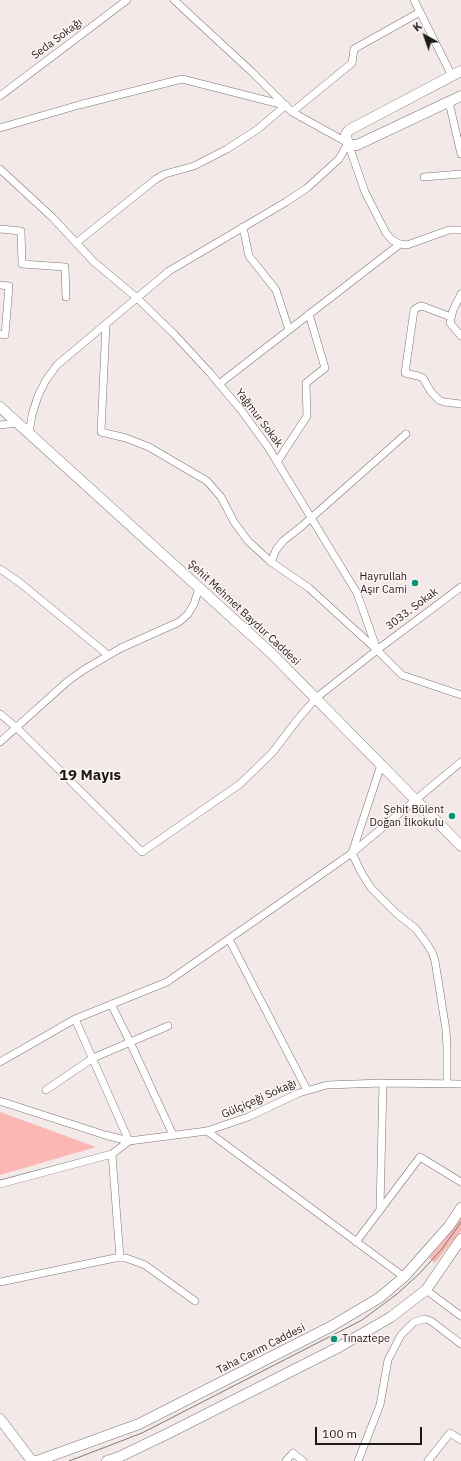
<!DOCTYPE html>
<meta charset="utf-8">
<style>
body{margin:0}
#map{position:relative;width:461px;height:1461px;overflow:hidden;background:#f2e9e8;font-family:"IBM Plex Sans",sans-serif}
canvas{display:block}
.north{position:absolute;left:405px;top:16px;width:40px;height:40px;-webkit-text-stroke:3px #fff6f5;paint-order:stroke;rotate:320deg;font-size:11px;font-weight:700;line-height:16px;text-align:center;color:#1d1a1a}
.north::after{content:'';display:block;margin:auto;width:14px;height:18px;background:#1d1a1a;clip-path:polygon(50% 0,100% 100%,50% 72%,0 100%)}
.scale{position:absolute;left:315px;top:1427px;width:107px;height:18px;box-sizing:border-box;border:2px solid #1d1a1a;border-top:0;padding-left:5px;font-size:12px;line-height:14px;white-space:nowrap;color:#1d1a1a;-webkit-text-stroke:3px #fff6f5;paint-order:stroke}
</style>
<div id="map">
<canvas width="461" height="1461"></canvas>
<div class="north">K</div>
<div class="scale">100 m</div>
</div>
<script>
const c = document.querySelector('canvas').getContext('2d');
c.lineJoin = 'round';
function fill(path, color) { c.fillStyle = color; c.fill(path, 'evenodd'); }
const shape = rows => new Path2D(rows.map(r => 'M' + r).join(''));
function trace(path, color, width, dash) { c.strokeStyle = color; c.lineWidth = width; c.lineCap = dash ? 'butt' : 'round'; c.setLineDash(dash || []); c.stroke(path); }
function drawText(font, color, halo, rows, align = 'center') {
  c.font = font + ' "IBM Plex Sans",sans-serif'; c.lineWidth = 3; c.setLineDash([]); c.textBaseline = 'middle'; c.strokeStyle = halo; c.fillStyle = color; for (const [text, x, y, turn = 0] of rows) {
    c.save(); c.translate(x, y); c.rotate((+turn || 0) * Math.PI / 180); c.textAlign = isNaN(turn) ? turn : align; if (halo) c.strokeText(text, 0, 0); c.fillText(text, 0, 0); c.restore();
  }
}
const green = shape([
 [0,1112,96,1147,0,1175],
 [461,1216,461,1231,435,1263,429,1258,442,1243]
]);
const street = shape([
 [174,0,252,72,292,112,348,143,365,192,386,233,392,240,400,244,407,245,449,230,461,230],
 [414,0,452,76],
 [0,96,127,0],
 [449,102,461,154],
 [292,112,352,63,354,49,420,12],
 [0,128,79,105,182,79,284,105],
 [0,169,53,218,94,262,137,298,174,334,210,373,241,410,268,447,357,593,377,650],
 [424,177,461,174],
 [243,227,249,256,276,290,289,330],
 [0,229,21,231,22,264,65,267,66,297],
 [76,243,156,179,165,174,194,166,227,149,258,129,286,105],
 [0,285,9,286,5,335,0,334],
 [461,294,453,310,450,323,461,336],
 [451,317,422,306,418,307,414,310,405,373,418,376,423,378,431,392,439,400,444,402,461,404],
 [106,324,101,432,126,438,149,447,207,481,221,497,234,522,248,541,271,562,309,588,377,650,402,675,461,695],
 [219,384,400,244],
 [0,425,16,423],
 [29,434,32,415,38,396,46,380,57,365,169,271,286,202,307,188,339,159,348,143],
 [277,462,307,416,306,383,325,368,309,314],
 [271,562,276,550,283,541,302,526,406,434],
 [0,569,19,582,108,655],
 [0,714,17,728,142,852,240,784,272,753,298,719,316,698,377,650,461,587],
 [0,742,68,681,85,669,121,648,179,622,188,614,194,604,199,588],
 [381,765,352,853,361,872,371,888,396,913,416,929,427,944,432,952,435,961,446,1030,447,1048,447,1084],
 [229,939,307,1090],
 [111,1004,130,1042,173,1135],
 [0,1062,75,1019,167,982,352,853,461,762],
 [46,1090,93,1058,168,1026],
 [0,1101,105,1135,129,1141,207,1131,248,1117,299,1093,327,1085,383,1083,461,1084],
 [207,1131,404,1277],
 [112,1154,120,1258],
 [0,1184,112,1154,129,1141,75,1019],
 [380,1208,383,1083],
 [356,1242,420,1157,461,1182],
 [0,1282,115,1258,126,1258,145,1265,195,1301],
 [426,1290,461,1316],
 [286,1461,293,1453,303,1461],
 [358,1461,380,1405,388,1360,401,1335,414,1322,425,1319,431,1321,461,1344],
 [428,1461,450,1433,461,1440]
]);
const secondary = shape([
 [461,71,349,130,346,134,347,141,350,145,357,145,461,96],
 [0,407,271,653,461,846],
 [0,1419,32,1461],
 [37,1461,139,1424,330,1327,379,1298,404,1277,449,1226,461,1208],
 [107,1461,119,1457,167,1434,339,1347,391,1317,426,1290,461,1239]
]);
const tram = shape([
 [69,1461,142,1433,362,1320,397,1294,419,1274,442,1249,461,1222]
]);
const markers = [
 [415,583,4,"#0d9077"],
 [452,816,4,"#0d9077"],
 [334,1339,4,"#0d9077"]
];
const streetNames = [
 ["Seda Sokağı",57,39,-37],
 ["Yağmur Sokak",259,418,53],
 ["3033. Sokak",412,609,-37],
 ["Şehit Mehmet Baydur Caddesi",244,613,43],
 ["Gülçiçeği Sokağı",259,1099,-24],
 ["Taha Carım Caddesi",261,1349,-27]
];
const poiNames = [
 ["Hayrullah",407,577],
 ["Aşır Cami",407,590],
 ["Şehit Bülent",444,810],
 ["Doğan İlkokulu",444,823],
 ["Tınaztepe",342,1339,"left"]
];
const districtNames = [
 ["19 Mayıs",90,776]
];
fill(green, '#fbb7b4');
trace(street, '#7c7574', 8);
trace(secondary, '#7c7574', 11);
trace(street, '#fff', 7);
trace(secondary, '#fff', 10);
trace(tram, '#807a7a', 1);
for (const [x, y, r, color] of markers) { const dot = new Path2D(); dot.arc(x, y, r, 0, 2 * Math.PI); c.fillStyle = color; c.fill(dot); trace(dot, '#fff6f5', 1.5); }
drawText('11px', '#1d1a1a', '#fff6f5', streetNames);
drawText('11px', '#1d1a1a', '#fff6f5', poiNames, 'right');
drawText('bold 15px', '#1d1a1a', '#fff6f5', districtNames);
</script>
